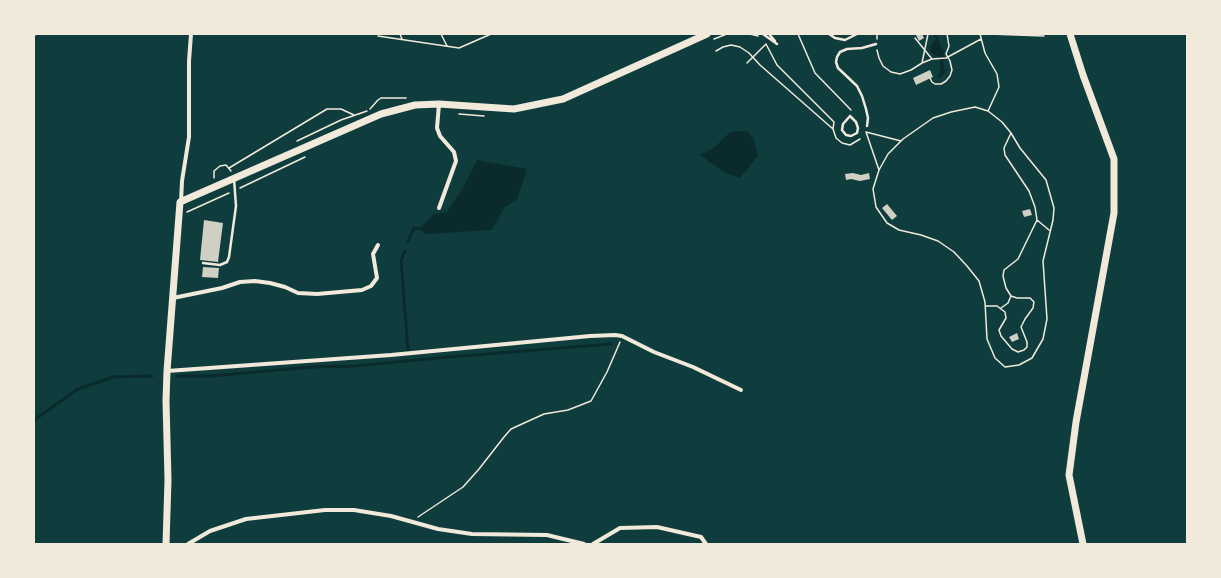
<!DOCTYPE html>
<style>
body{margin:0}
#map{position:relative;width:1221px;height:578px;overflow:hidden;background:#0f3d3e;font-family:"Titillium Web",sans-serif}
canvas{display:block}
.frame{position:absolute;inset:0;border:35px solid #f1e9da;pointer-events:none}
</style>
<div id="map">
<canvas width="1221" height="578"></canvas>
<div class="frame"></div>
</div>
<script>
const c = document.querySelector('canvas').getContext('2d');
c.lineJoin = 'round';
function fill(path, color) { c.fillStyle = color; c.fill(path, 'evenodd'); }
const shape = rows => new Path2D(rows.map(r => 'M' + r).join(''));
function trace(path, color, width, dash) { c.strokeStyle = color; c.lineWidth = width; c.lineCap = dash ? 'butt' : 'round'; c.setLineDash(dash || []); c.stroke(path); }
const water = shape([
 [933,34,936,34,939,40,940,45,944,51,943,63,945,72,940,78,938,77,940,72,940,57,934,55,930,51,930,46,936,39],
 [747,131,754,140,758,156,740,178,725,173,700,155,715,147,730,132],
 [477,160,527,169,517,200,505,207,492,230,427,234,422,232,422,226,434,214,447,212,462,189]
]);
const stream = shape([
 [408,241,414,228,424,229],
 [405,251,401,261,408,350],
 [177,376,210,376,312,367,354,366,449,357,611,344],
 [34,420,78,389,113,377,152,376]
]);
const building = shape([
 [919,34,922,34,924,38,919,41,916,35],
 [930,70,933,77,916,85,913,78],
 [853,173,861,175,869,173,870,179,860,181,851,179,846,180,845,174],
 [887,204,897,216,892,220,882,208],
 [1030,209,1032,215,1024,217,1022,211],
 [204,220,223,223,218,262,200,260],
 [203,267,219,268,218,278,202,277],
 [1017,333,1019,339,1012,342,1009,337]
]);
const path = shape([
 [400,34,402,39],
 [441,34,447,46],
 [750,34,758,36],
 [798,34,815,73,851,110],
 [980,34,985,53,997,74,999,87,988,111],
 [989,34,1044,36],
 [34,36,36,34],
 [378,36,459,48,491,34],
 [915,38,932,59,946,58,981,39],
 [714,39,727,34],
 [877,39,877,34],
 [766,44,777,65,834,122,833,129,836,138,842,143,850,145,860,139],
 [877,50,879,58,883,66,891,72,900,74,911,70,922,63,928,34],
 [716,51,723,47,731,45,740,47,749,53,760,65,833,129],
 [747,63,766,44],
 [922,63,932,59],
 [930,78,932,82,935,84,941,84,946,81,950,76,952,70,950,61,946,54,949,46,947,34],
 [975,107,988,111,1002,122,1011,133,1020,148,1046,180,1054,208,1053,220,1043,261,1047,319,1043,339,1032,358,1019,365,1005,367,995,358,987,339,985,302,979,281,967,266,954,252,938,241,921,235,899,230,887,223,876,207,873,189,879,170,888,154,903,139,933,118,951,112,975,107],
 [370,109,378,100,381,98,406,98],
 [459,114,484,116],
 [866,132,879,170],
 [866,132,901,141],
 [297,141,341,120,367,111],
 [229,168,327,109,341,109,354,115],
 [214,178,214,171,220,166,226,165,231,171],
 [240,188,305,157],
 [187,212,229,193],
 [1037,220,1049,230],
 [986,306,997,306,1005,312,1006,318,999,330,1001,336,1012,349,1018,352,1024,350,1027,347,1027,342,1021,327,1025,319,1033,308,1034,302,1030,298,1017,298,1011,296,1006,288,1003,276,1004,270,1018,259,1037,220,1035,207,1029,191,1005,155,1004,148,1011,133],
 [1001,308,1008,303,1011,296],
 [418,517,463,487,479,469,504,437,511,429,544,414,568,410,591,401,607,372,620,342]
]);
const service = shape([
 [763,34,777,44],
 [769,34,775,41],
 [829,34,835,38,845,40,857,34],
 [850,116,856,122,858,128,857,133,851,136,846,135,842,130,843,124,850,116],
 [867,126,868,118,866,109,862,96,857,86,838,68,836,62,837,57,840,52,847,49,862,48,876,44],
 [203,263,220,265,227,262,229,257,236,206,234,179]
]);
const minor = shape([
 [181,202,182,181,189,137,189,61,191,34],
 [439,208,456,161,454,152,440,136,437,128,439,104],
 [173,298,222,288,240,282,255,281,270,283,285,287,298,293,317,294,362,290,371,286,377,278,373,254,378,245],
 [167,371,391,355,590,336,615,335,622,336,654,352,693,367,741,390],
 [188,544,210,531,246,519,325,510,354,510,391,516,438,529,472,534,547,535,584,544],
 [593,544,620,528,657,527,701,537,706,544]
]);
const tertiary = shape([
 [1070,34,1083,75,1114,159,1114,213,1076,422,1069,475,1083,544],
 [166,544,168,480,166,401,167,371,180,202,381,114,415,105,439,104,514,109,563,99,707,34]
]);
fill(water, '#0a2a2b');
trace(stream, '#0a2a2b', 3);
fill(building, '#cfcfc3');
trace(path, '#f1e9da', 1.5);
trace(service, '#f1e9da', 2.5);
trace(minor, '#f1e9da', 4);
trace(tertiary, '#f1e9da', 7);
</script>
